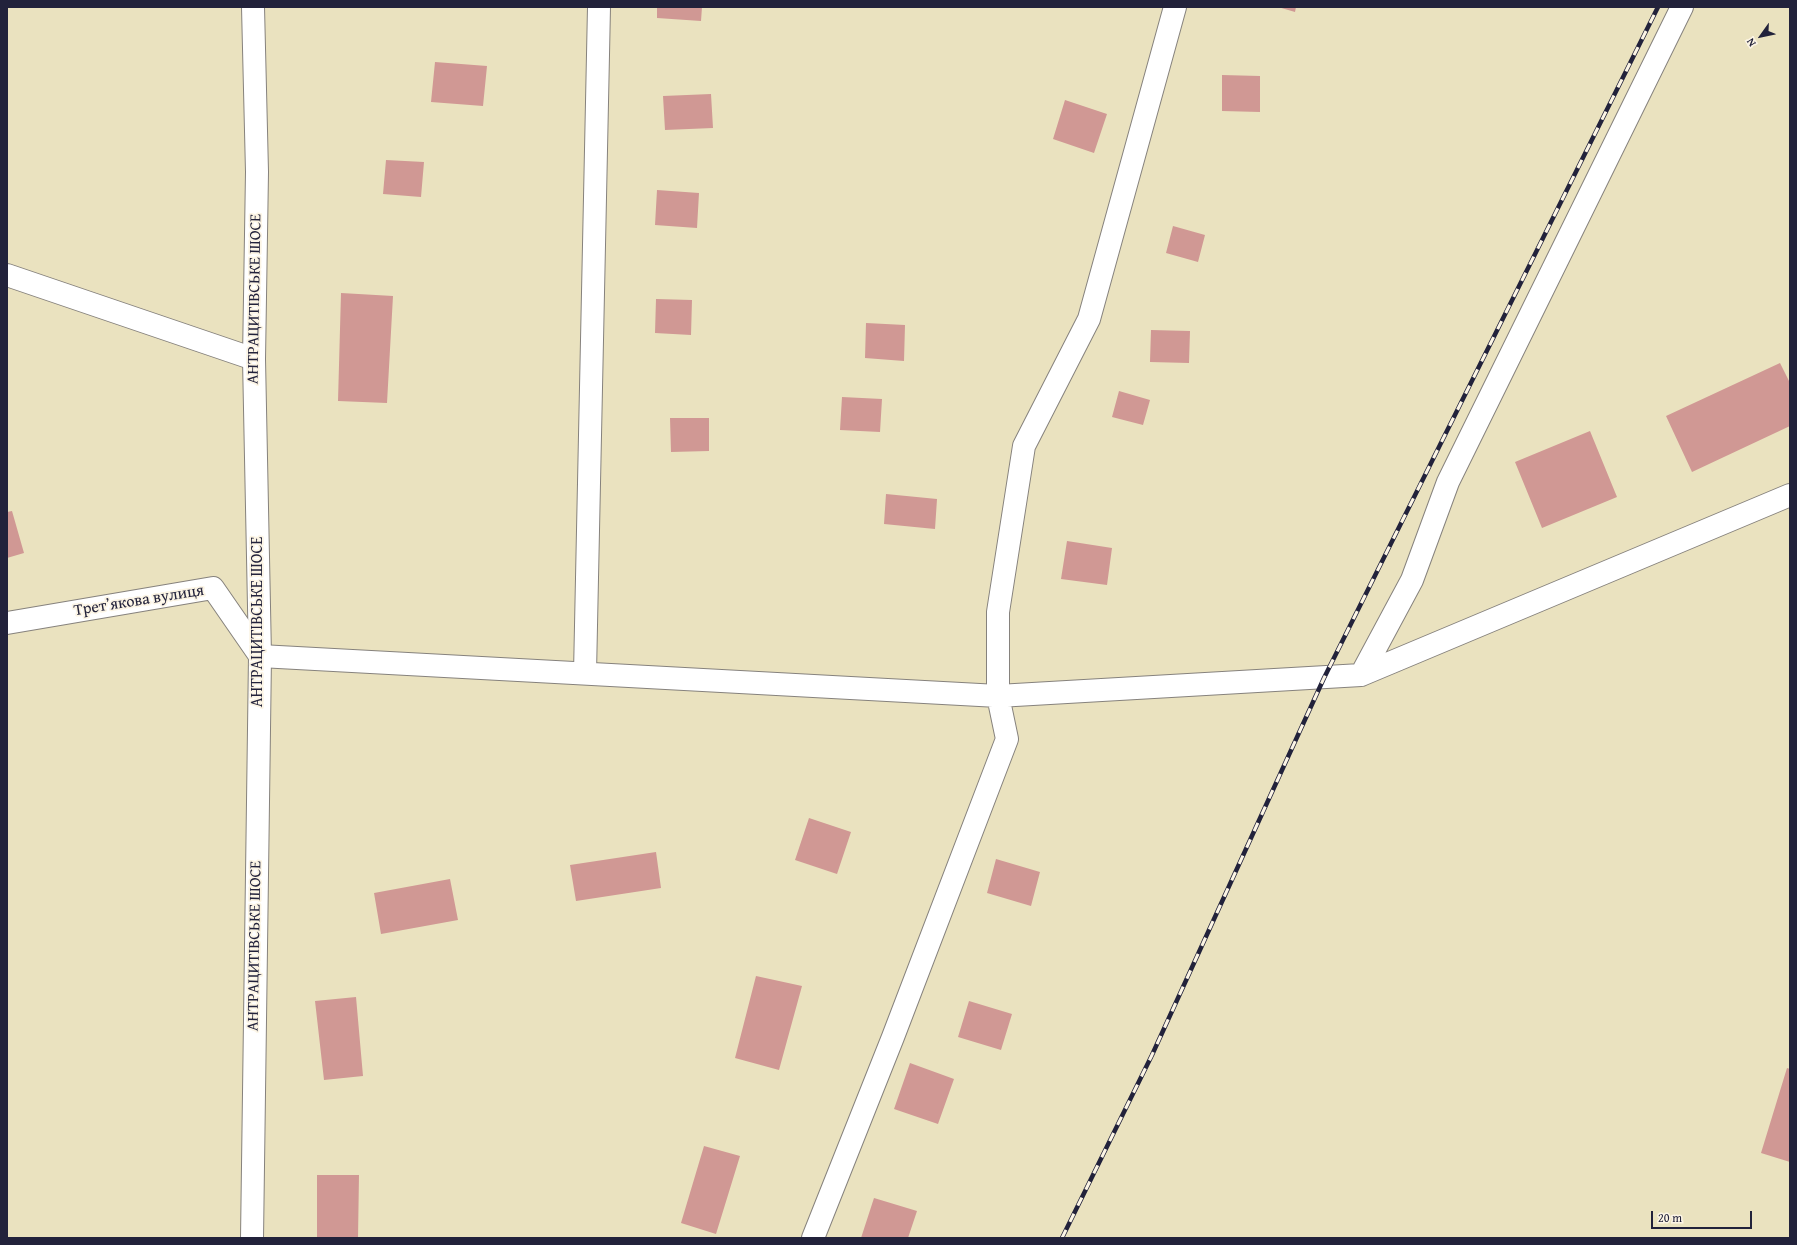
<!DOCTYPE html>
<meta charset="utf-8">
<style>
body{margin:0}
#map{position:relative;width:1797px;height:1245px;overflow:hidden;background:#eae2bf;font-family:"Gentium Book Plus",serif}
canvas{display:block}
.frame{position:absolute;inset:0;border:8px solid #22223b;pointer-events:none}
.north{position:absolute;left:1741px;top:16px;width:40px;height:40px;-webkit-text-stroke:3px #fcf5e5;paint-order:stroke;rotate:237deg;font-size:11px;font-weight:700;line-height:16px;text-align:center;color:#22223b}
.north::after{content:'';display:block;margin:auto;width:14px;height:18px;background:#22223b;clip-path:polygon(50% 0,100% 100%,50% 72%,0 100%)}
.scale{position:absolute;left:1651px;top:1211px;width:101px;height:18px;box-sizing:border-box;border:2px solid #22223b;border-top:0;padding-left:5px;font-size:12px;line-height:14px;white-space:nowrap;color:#22223b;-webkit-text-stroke:3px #fcf5e5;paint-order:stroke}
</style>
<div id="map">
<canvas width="1797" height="1245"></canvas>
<div class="frame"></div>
<div class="north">N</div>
<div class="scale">20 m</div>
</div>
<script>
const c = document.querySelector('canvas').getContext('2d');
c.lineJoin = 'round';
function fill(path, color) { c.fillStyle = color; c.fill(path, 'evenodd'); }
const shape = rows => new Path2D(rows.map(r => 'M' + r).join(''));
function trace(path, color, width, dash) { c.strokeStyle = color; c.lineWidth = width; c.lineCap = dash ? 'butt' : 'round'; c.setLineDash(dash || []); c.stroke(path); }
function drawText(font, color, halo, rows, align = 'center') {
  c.font = font + ' "Gentium Book Plus",serif'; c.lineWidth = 3.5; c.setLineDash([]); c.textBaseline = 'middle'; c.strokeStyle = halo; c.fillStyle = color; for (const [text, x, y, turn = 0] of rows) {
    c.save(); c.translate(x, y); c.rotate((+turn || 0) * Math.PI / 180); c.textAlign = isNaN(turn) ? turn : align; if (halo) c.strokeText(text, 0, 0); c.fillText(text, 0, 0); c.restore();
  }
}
const building = shape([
 [657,7,702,7,701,21,657,18],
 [1278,7,1296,7,1295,12],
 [435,62,487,66,483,106,431,102],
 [1222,75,1260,76,1260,112,1222,111],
 [711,94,713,128,665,130,663,96],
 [1065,100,1107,114,1094,153,1053,139],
 [386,160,424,162,421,197,383,194],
 [657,190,699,193,697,228,655,225],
 [1173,226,1205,235,1198,262,1166,253],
 [341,293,393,296,387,403,338,401],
 [656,299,692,300,691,335,655,333],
 [866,323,905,325,904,361,865,358],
 [1151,330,1190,331,1189,363,1150,362],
 [1780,363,1790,383,1790,426,1692,472,1666,416],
 [1119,391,1150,400,1143,425,1112,417],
 [842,397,882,399,880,432,840,430],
 [670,418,709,418,709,451,671,452],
 [1590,431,1617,497,1542,528,1515,462],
 [886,494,937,499,935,529,884,524],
 [12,511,24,553,7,558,7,512],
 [1067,541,1112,548,1107,585,1061,579],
 [809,818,851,832,837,874,795,860],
 [656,852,661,888,576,901,570,865],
 [996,859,1040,872,1031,906,987,893],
 [450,879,458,920,381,934,374,893],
 [756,976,802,986,779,1070,735,1058],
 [356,997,363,1076,324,1080,315,1001],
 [969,1001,1012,1014,1001,1050,958,1037],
 [910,1063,954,1079,938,1124,894,1109],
 [1787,1068,1790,1069,1790,1162,1761,1153],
 [704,1146,740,1156,716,1234,681,1223],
 [317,1175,359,1175,358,1238,317,1238],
 [874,1198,917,1211,908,1238,861,1238]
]);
const minor = shape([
 [7,275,254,359],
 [7,623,213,588,260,656,998,696,1361,675,1412,580,1448,482,1682,7],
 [585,673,599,7],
 [1361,675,1790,495],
 [813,1238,893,1037,1007,739,998,696,998,612,1024,446,1089,319,1175,7]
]);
const major = shape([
 [252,1238,260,656,254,359,257,172,253,7]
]);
const rail = shape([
 [1062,1238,1152,1055,1324,678,1658,7]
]);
const streetNames = [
 ["АНТРАЦИТІВСЬКЕ ШОСЕ",255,299,-89],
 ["Третʼякова вулиця",139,601,-9],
 ["АНТРАЦИТІВСЬКЕ ШОСЕ",258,622,-90],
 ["АНТРАЦИТІВСЬКЕ ШОСЕ",255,946,-89]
];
fill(building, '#d09894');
trace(minor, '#86827d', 24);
trace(major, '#86827d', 24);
trace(minor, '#fff', 22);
trace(major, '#fff', 22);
trace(rail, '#22223b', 4.5);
trace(rail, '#fcf5e5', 3, [9]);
drawText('16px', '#22223b', '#fcf5e5', streetNames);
</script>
